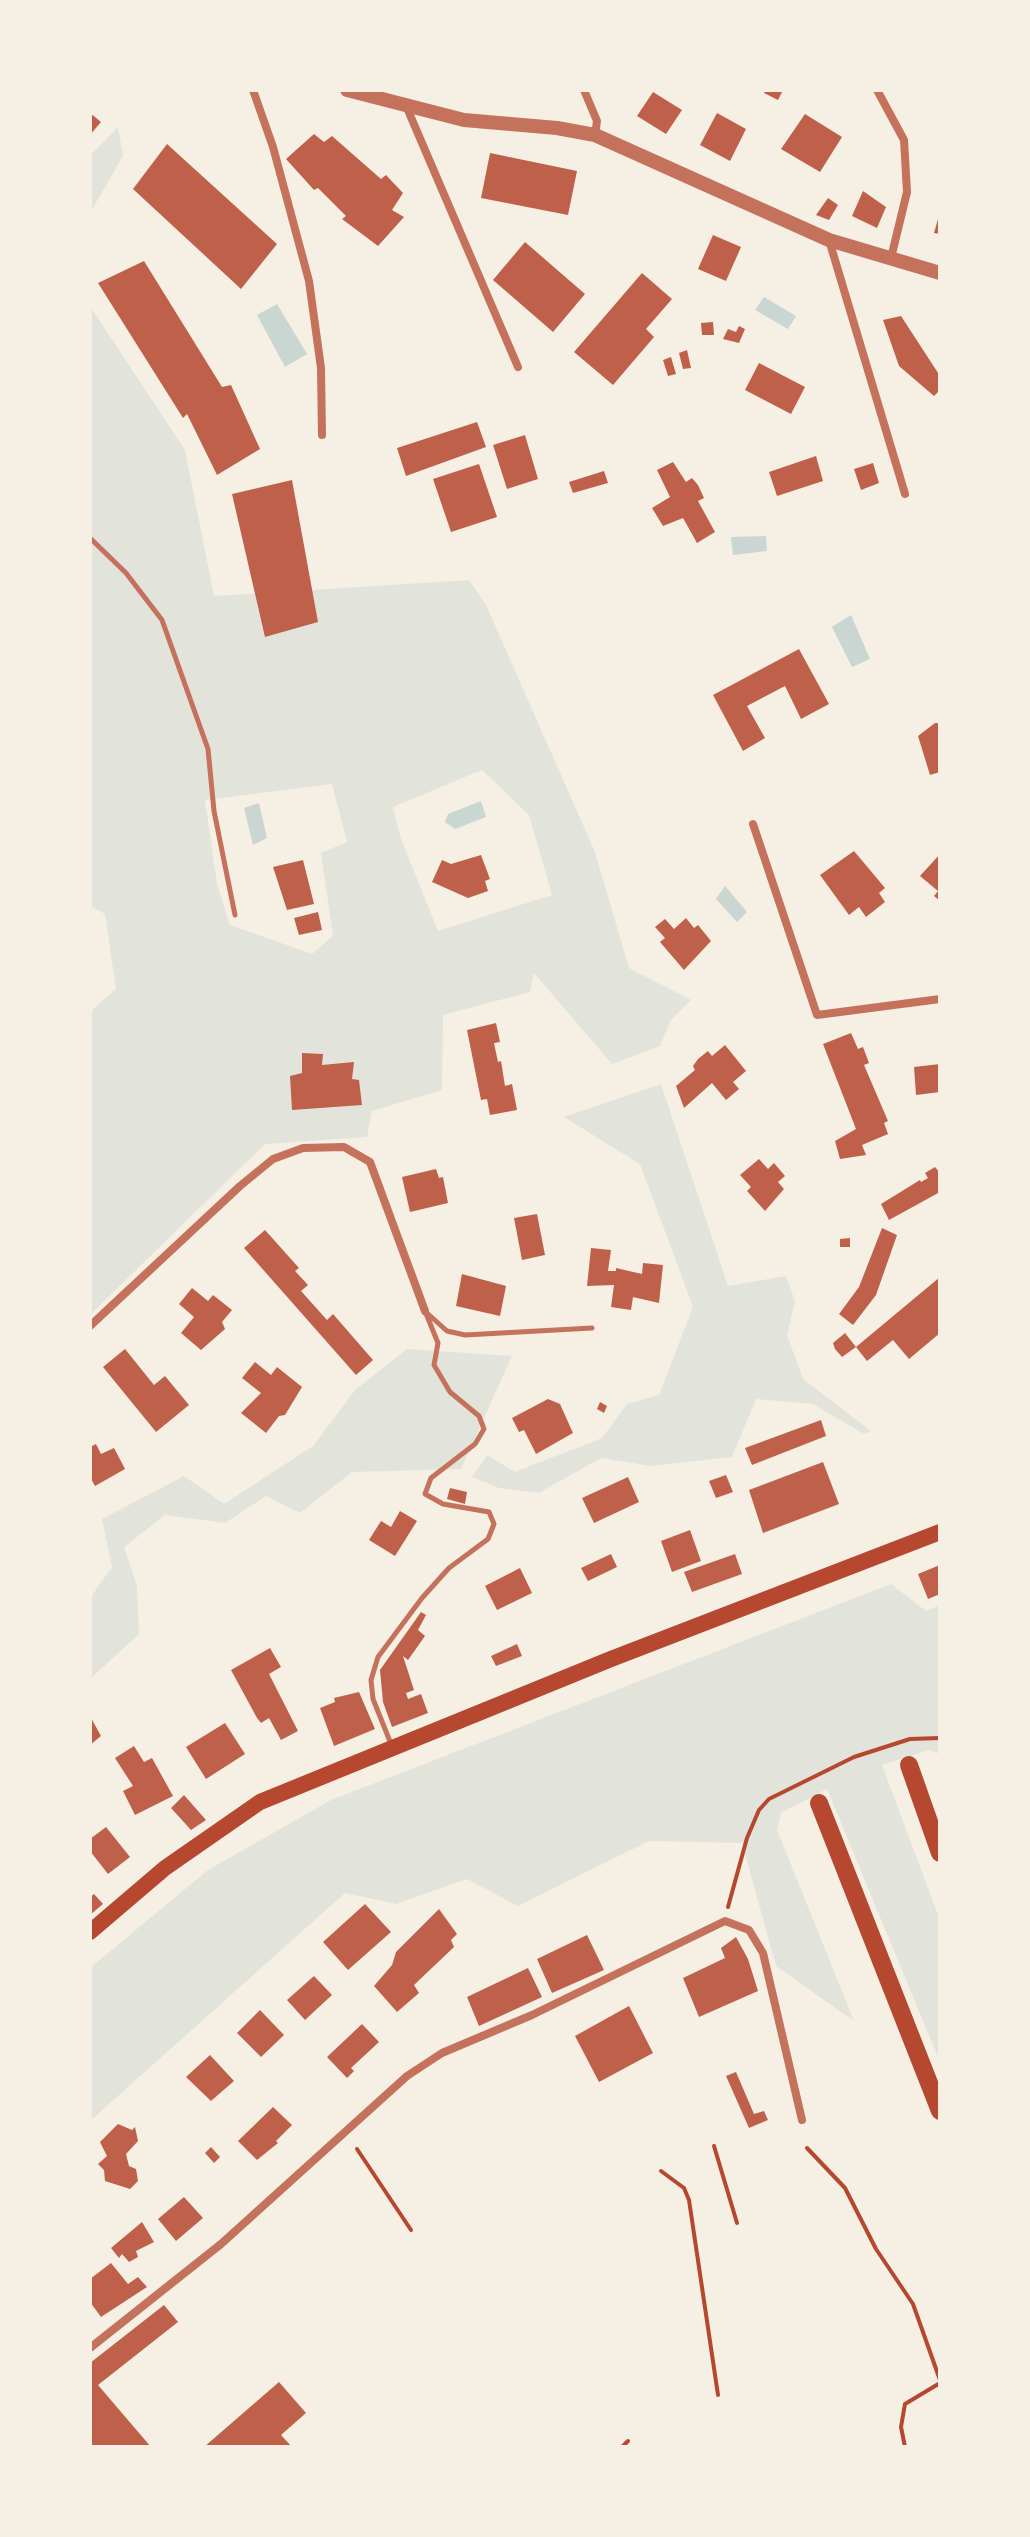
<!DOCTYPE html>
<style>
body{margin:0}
#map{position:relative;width:1030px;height:2537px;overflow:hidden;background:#f6efe4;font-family:"Roboto Condensed",sans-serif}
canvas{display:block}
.frame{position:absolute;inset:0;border:92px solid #f6efe4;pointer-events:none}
</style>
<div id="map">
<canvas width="1030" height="2537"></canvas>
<div class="frame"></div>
</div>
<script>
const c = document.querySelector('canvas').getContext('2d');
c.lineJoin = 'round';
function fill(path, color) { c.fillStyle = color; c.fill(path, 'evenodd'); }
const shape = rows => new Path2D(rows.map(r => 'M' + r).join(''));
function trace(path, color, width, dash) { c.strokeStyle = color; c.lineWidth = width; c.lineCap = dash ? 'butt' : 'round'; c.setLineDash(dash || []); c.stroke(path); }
const green = shape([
 [118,127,123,156,90,213,90,156],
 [90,306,185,450,214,596,469,580,486,605,595,852,629,968,691,1000,671,1020,660,1046,612,1064,534,973,530,992,443,1015,442,1090,372,1111,367,1137,265,1144,90,1315,90,1012,116,989,105,914,90,906],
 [482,770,529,815,552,895,438,931,401,839,393,807],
 [332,784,347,842,321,853,333,936,312,954,230,925,217,884,205,800],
 [661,1084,728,1286,786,1276,795,1301,787,1335,803,1379,871,1431,864,1434,813,1404,756,1399,732,1457,651,1466,601,1458,539,1493,499,1488,472,1477,487,1455,515,1472,602,1438,627,1404,659,1395,693,1307,640,1164,564,1117],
 [407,1349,512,1356,461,1469,352,1472,300,1513,266,1496,225,1523,165,1515,124,1547,137,1586,139,1634,90,1679,90,1598,112,1567,102,1519,184,1476,224,1504,313,1446,355,1390],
 [891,1584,926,1611,940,1605,940,1754,929,1750,882,1765,940,1920,940,2062,827,1789,781,1813,777,1830,854,2021,776,1966,742,1843,649,1841,518,1906,467,1879,396,1904,345,1893,90,2121,90,1968,208,1870,331,1800]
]);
const water = shape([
 [764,297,796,316,788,329,755,310],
 [277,304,307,354,285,367,257,315],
 [766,536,767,551,733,555,731,537],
 [851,615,870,659,852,667,832,627],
 [481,801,486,817,455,829,445,822,448,814],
 [259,803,267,838,253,845,244,808],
 [725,886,747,912,737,922,716,899]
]);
const building = shape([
 [766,90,783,90,778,100,764,93],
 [653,92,682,110,666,134,637,116],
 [90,113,101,122,90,135],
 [717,113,746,129,730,161,700,145],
 [805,114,842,137,820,172,781,149],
 [314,134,324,142,332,136,381,179,386,175,403,193,392,210,404,217,378,246,342,219,346,216,318,188,314,190,286,159],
 [167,144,277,244,241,289,133,189],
 [490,153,577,171,568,215,481,198],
 [863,191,886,207,877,228,852,216],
 [828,198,838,205,829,220,816,215],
 [940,212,940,234,934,233],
 [713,235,741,247,726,281,698,269],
 [525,242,585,294,553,332,493,280],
 [144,261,222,387,231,385,260,449,217,475,187,414,183,418,98,283],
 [642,273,672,299,646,329,654,337,613,385,574,352],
 [901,316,940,376,940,390,934,396,899,366,883,320],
 [713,322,714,335,702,335,701,323],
 [739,326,745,329,739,343,723,339,728,329,736,332],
 [687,350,691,368,683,369,679,353],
 [671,357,676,374,668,376,663,360],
 [759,363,805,387,791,414,745,390],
 [477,422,486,447,406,476,397,448],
 [525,435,538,479,507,489,493,445],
 [816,456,823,481,777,496,769,472],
 [673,462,686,482,692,478,698,485,704,498,698,501,715,532,697,543,683,518,663,526,652,508,670,497,657,470],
 [873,463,879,483,861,490,854,469],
 [479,464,497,517,451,532,433,479],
 [604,471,608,483,573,493,569,482],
 [292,480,318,622,265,637,232,494],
 [799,649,829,704,801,719,785,686,747,706,765,738,743,751,713,695],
 [935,723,940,723,940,772,930,775,918,736],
 [854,851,885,888,879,893,885,902,866,917,859,907,849,915,820,875],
 [940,854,940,901,934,896,938,891,920,876],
 [481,855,490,879,485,881,488,891,468,898,432,882,442,860,451,864],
 [303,860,314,904,287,910,273,867],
 [318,912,322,930,299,935,294,918],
 [686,918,694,928,698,925,711,941,684,970,660,942,665,938,655,927,665,919,674,929],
 [496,1023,500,1042,494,1043,498,1062,501,1061,505,1086,512,1084,517,1110,490,1115,487,1099,481,1100,467,1030],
 [851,1033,858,1049,863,1047,869,1063,864,1065,888,1121,884,1123,888,1134,862,1145,866,1155,840,1159,835,1141,856,1129,823,1044],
 [725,1045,746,1071,733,1082,739,1089,726,1100,712,1083,684,1108,676,1086,695,1070,693,1066,698,1059,708,1051,712,1056],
 [302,1053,323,1054,322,1065,354,1062,352,1079,359,1080,362,1105,292,1110,290,1076,302,1073],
 [940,1064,940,1092,916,1095,914,1067],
 [759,1159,768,1169,774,1163,785,1176,778,1182,784,1189,765,1211,747,1191,751,1187,740,1175],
 [935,1167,940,1173,940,1192,889,1220,881,1204,920,1180,921,1182,928,1178,925,1173],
 [436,1169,439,1178,443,1177,448,1203,410,1212,402,1177],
 [537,1214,545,1255,522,1260,514,1218],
 [882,1228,897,1235,876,1295,853,1325,839,1314,859,1287],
 [265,1230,299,1268,295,1271,308,1285,301,1291,327,1320,333,1314,373,1360,356,1375,244,1248],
 [850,1238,850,1247,840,1247,840,1239],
 [591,1248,611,1250,608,1271,616,1271,616,1268,642,1274,643,1263,663,1265,659,1303,633,1297,631,1310,611,1307,614,1285,587,1286],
 [462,1274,506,1286,500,1316,456,1306],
 [940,1277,940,1333,909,1359,893,1340,867,1361,856,1347,842,1357,835,1349,833,1343,845,1333,856,1347],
 [192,1288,208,1301,213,1295,232,1310,222,1322,225,1329,201,1350,181,1333,194,1317,179,1304],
 [125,1349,154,1385,165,1376,189,1405,156,1432,103,1367],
 [255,1362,271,1375,277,1367,302,1387,285,1415,279,1416,266,1433,241,1413,261,1393,242,1378],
 [548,1399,560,1404,573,1433,536,1454,524,1430,519,1432,512,1418],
 [600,1402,607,1406,604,1413,597,1409],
 [821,1420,826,1436,752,1465,745,1448],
 [96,1444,101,1454,114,1448,125,1469,95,1486,90,1477,90,1447],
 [823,1462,839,1504,763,1533,749,1490],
 [726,1475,733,1492,716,1498,709,1481],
 [628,1477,639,1502,594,1523,582,1498],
 [450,1488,467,1492,465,1504,447,1499],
 [400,1511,417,1521,395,1556,369,1540,381,1521,391,1527],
 [690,1530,701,1561,672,1572,661,1541],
 [611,1554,617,1567,588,1581,581,1568],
 [735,1554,742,1574,692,1592,684,1572],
 [940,1565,940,1594,928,1599,918,1574],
 [520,1568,532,1593,497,1610,485,1586],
 [421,1612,426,1615,418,1630,425,1636,408,1660,403,1656,414,1690,406,1693,408,1699,421,1694,428,1713,392,1727,383,1702,380,1670],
 [517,1644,522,1656,496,1666,491,1656],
 [270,1648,281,1667,269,1674,298,1731,281,1740,269,1718,261,1723,257,1718,231,1670],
 [359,1692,375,1729,334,1746,320,1708,335,1702,334,1698],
 [90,1716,101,1736,90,1745],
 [225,1723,245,1754,206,1779,186,1747],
 [134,1746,144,1762,152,1758,173,1796,135,1815,123,1791,133,1786,115,1758],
 [184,1795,206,1820,191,1830,171,1808],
 [106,1827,130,1857,108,1874,90,1851,90,1839],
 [94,1894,103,1904,90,1915,90,1897],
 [365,1904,391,1932,348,1970,323,1942],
 [439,1909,457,1934,451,1940,454,1947,414,1985,419,1993,397,2012,374,1986,392,1965,396,1952],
 [587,1935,604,1970,552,1993,537,1959],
 [736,1937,748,1959,758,1991,699,2017,683,1978,725,1958,721,1948],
 [528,1968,542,1997,479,2026,467,1997],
 [314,1976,332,1995,305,2020,287,2000],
 [629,2006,653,2053,599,2082,575,2036],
 [260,2010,284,2035,261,2057,237,2033],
 [362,2024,379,2042,351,2068,354,2071,347,2078,327,2057],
 [210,2055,234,2081,211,2101,186,2077],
 [736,2072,754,2114,764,2111,768,2120,749,2128,726,2076],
 [273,2107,292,2125,276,2141,278,2143,257,2160,238,2141],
 [118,2124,132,2130,135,2127,138,2141,126,2154,129,2166,136,2169,138,2181,130,2189,105,2181,104,2170,98,2164,107,2156,100,2142],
 [211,2147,220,2157,214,2163,205,2153],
 [184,2197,203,2218,176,2241,158,2219],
 [142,2222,154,2242,136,2251,138,2257,129,2262,122,2254,119,2258,111,2248],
 [111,2263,128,2284,138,2277,147,2287,101,2317,90,2302,90,2279],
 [164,2305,178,2322,98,2385,151,2447,90,2447,90,2363],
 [279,2382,306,2413,281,2435,292,2447,204,2447]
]);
const path = shape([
 [728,1907,747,1838,759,1810,769,1799,854,1757,910,1739,940,1738],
 [714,2146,737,2223],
 [807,2148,845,2188,876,2249,913,2304,940,2380],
 [357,2149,411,2230],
 [661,2171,684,2188,689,2200,718,2395],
 [622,2447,628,2441],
 [905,2447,901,2427,905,2404,940,2383]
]);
const service = shape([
 [90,538,126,573,162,620,208,749,214,811,235,915],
 [428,1314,447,1331,465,1335,592,1328],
 [391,1744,373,1699,371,1680,378,1657,422,1598,449,1568,488,1539,494,1524,489,1512,443,1504,425,1494,431,1478,475,1444,484,1429,479,1416,450,1392,434,1365,438,1343,425,1311]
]);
const minor = shape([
 [253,90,273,147,309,281,321,368,322,435],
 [584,90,597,121,595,135],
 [877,90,904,140,907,192,891,258],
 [407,108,518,367],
 [829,240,905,494],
 [753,824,817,1015,940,999],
 [90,1326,240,1186,273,1159,303,1148,344,1147,370,1162,425,1311],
 [90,2348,221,2244,407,2076,442,2053,532,2015,725,1921,749,1930,763,1953,802,2120]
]);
const tertiary = shape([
 [347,90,464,120,557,128,595,135,829,240,940,273]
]);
const secondary = shape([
 [90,1932,165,1868,260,1802,611,1659,940,1532]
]);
const trunk = shape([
 [909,1765,940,1853],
 [819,1803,940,2111]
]);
fill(green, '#e2e4dc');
fill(water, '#c9d6d2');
fill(building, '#bf614a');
trace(path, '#b5482f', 4);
trace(service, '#c5725c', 5);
trace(minor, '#c5725c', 8);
trace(tertiary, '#c5725c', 14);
trace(secondary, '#b5482f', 16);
trace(trunk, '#b5482f', 18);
</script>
